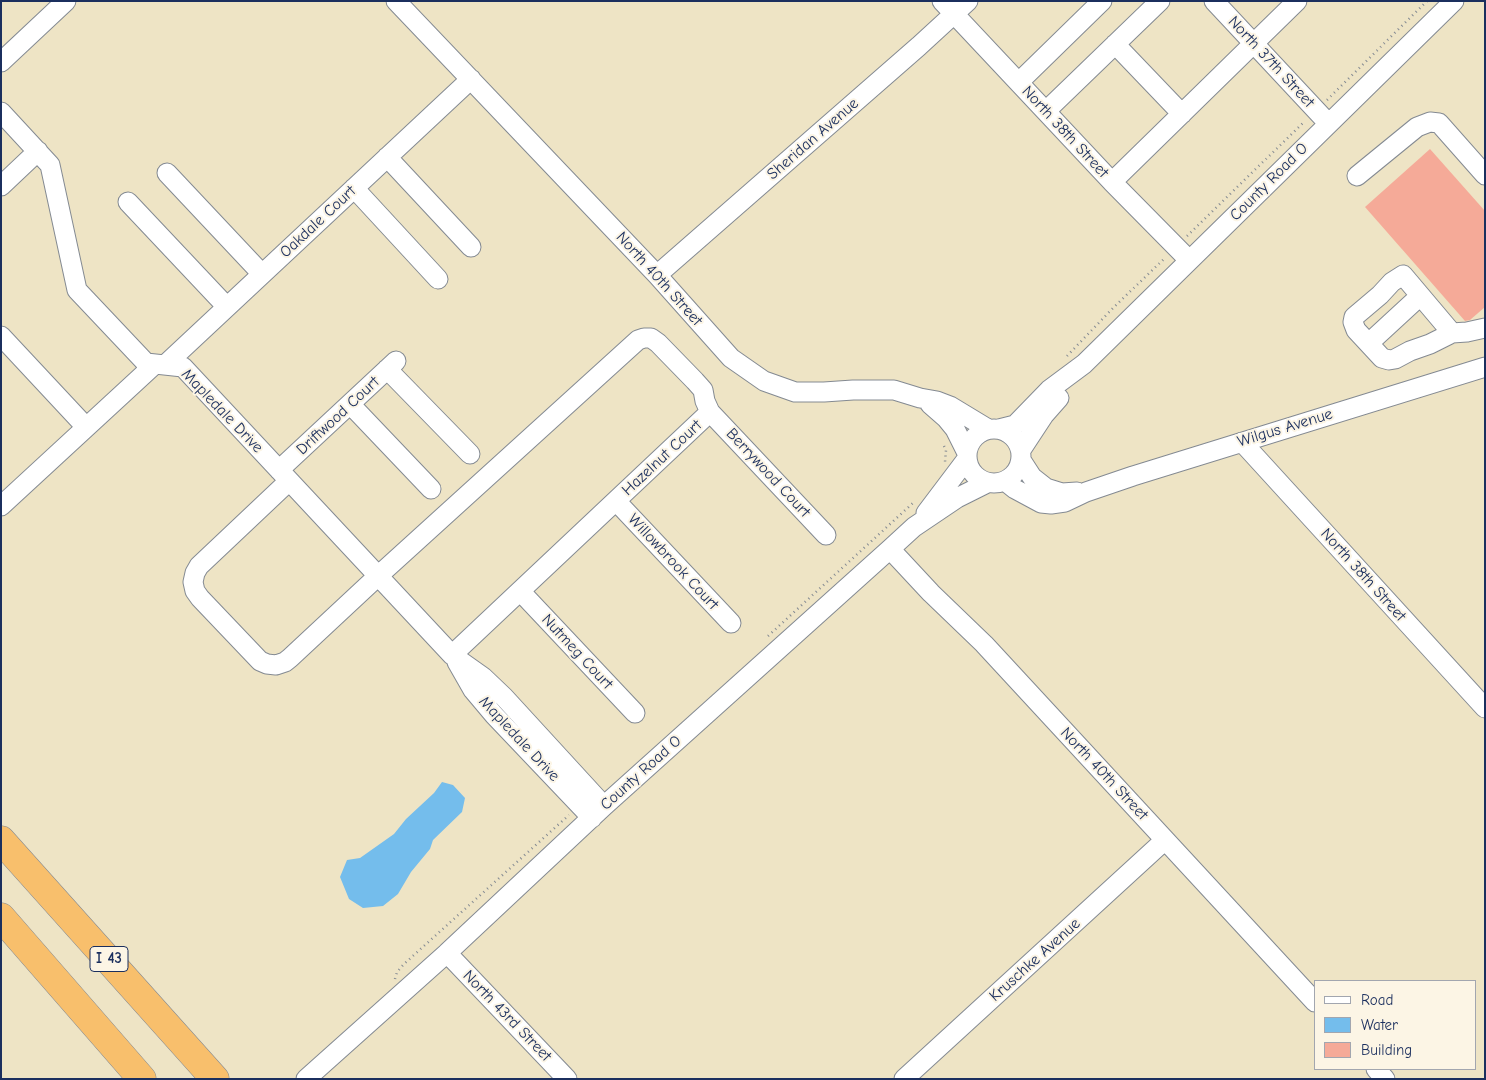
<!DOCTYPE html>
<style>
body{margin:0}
#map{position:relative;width:1486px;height:1080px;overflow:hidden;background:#eee4c5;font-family:"Comic Neue",sans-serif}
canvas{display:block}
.frame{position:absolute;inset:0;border:2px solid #1b2f5e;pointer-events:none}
.legend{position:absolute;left:1314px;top:980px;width:162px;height:90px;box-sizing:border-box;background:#fcf5e5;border:1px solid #a2a6af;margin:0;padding:6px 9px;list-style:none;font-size:15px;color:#1b2f5e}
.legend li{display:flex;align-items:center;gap:10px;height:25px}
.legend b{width:25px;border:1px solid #a2a6af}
</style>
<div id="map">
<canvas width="1486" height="1080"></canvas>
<div class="frame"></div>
<ul class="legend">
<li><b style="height:6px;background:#fff"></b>Road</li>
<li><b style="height:14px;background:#74bdec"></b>Water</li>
<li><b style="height:14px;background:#f5aa98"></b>Building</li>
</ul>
</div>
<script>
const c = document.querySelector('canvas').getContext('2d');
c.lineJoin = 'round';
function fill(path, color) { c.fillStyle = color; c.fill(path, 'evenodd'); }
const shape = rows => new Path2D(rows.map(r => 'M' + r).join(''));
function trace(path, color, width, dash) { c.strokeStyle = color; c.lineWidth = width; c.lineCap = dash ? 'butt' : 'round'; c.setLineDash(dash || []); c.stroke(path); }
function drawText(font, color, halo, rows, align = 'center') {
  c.font = font + ' "Comic Neue",sans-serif'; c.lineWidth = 4; c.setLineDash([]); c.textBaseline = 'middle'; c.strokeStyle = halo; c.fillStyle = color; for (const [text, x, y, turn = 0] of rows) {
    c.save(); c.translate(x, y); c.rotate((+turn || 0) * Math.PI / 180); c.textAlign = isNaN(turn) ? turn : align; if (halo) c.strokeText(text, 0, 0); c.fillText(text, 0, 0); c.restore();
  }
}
const water = shape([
 [442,782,453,785,465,798,462,812,433,840,430,849,411,872,398,894,383,906,363,908,349,899,340,877,347,860,360,858,394,834,406,819,434,793]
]);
const building = shape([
 [1430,149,1485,211,1485,307,1470,320,1465,321,1365,207]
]);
const path = shape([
 [1327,100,1427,1],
 [1187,236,1305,121],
 [1067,356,1114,307,1165,258],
 [944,446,946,450,945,462],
 [768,636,913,503],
 [395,979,397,972,404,964,569,815]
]);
const minor = shape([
 [396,1,657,275,731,358,764,381,795,392,824,392,853,390,894,390,920,398,937,401,950,406,988,429],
 [942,1,1112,182,1189,260],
 [1214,1,1328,123],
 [1115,44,1182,114],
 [1,62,66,1],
 [1019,82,1102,1],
 [1046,111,1160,1],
 [1,112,50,165,77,290,146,363,183,367,452,655,483,677,504,697,604,806],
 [387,157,471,247],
 [167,173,262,274],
 [1357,176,1417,127,1430,122,1439,123,1485,175],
 [1112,182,1297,1],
 [1,186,38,151],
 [354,188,438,279],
 [128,202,227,307],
 [657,275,919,46,968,1],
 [1452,333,1403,275,1392,282,1380,295,1354,317,1353,322,1356,330,1382,358,1389,360,1395,359,1410,351,1430,344,1452,333,1467,332,1485,328],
 [1,336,86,427],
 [1369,343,1420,296],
 [165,365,471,79],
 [387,369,470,454],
 [350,404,431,489],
 [930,404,946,418,955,429,966,451],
 '967 456a27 27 0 1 1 54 0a27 27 0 1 1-54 0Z',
 [999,429,1015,425,1049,390,1084,364,1454,1],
 [1242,442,1485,708],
 [1021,450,1044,415,1059,398],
 [1021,460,1032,477,1046,488,1062,493,1077,492],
 [279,470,396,361],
 [289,481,199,566,195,573,193,582,195,591,200,598,260,661,267,664,276,665,285,662,290,658,378,576,638,340,644,338,651,338,658,343,695,381,703,390,705,401,710,412,826,535],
 [1005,481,1015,489,1041,503,1051,504,1065,502,1086,492,1133,476,1485,367],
 [616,501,731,623],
 [1,506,155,364],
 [926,513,966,460],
 [890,549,931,593,984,644,1315,1002],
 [520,591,635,713],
 [452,655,710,412],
 [457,662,473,690,494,715,592,818],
 [447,953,567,1079],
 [1376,1069,1385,1079],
 [306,1079,447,953,604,806,890,549,914,527,957,498,987,483],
 [904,1079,1165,840]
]);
const highway = shape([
 [1,840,215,1079],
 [1,917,142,1079]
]);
const shields = [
 [109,959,38]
];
const shieldNames = [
 ["I 43",109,959]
];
const streetNames = [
 ["North 37th Street",1271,62,47],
 ["North 38th Street",1065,132,47],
 ["Sheridan Avenue",813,139,-41],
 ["County Road O",1269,182,-45],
 ["Oakdale Court",318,222,-43],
 ["North 40th Street",659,279,48],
 ["Mapledale Drive",222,411,46],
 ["Driftwood Court",338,416,-43],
 ["Wilgus Avenue",1285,428,-17],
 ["Hazelnut Court",662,458,-43],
 ["Berrywood Court",768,473,47],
 ["Willowbrook Court",673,562,47],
 ["North 38th Street",1363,575,48],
 ["Nutmeg Court",577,652,47],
 ["Mapledale Drive",519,739,47],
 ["County Road O",641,773,-42],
 ["North 40th Street",1104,774,47],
 ["Kruschke Avenue",1035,960,-42],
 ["North 43rd Street",507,1016,46]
];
fill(water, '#74bdec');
fill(building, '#f5aa98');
trace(minor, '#848a92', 21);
trace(highway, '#848a92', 29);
trace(path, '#848a92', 2.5, [1, 4]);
trace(minor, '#fff', 19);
trace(highway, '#f8bf6c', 28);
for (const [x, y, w] of shields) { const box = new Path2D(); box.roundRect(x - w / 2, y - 12.5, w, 25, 4); c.fillStyle = '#fcf5e5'; c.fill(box); trace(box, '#1b2f5e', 1); }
drawText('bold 15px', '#1b2f5e', null, shieldNames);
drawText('16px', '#1b2f5e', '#fcf5e5', streetNames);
</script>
